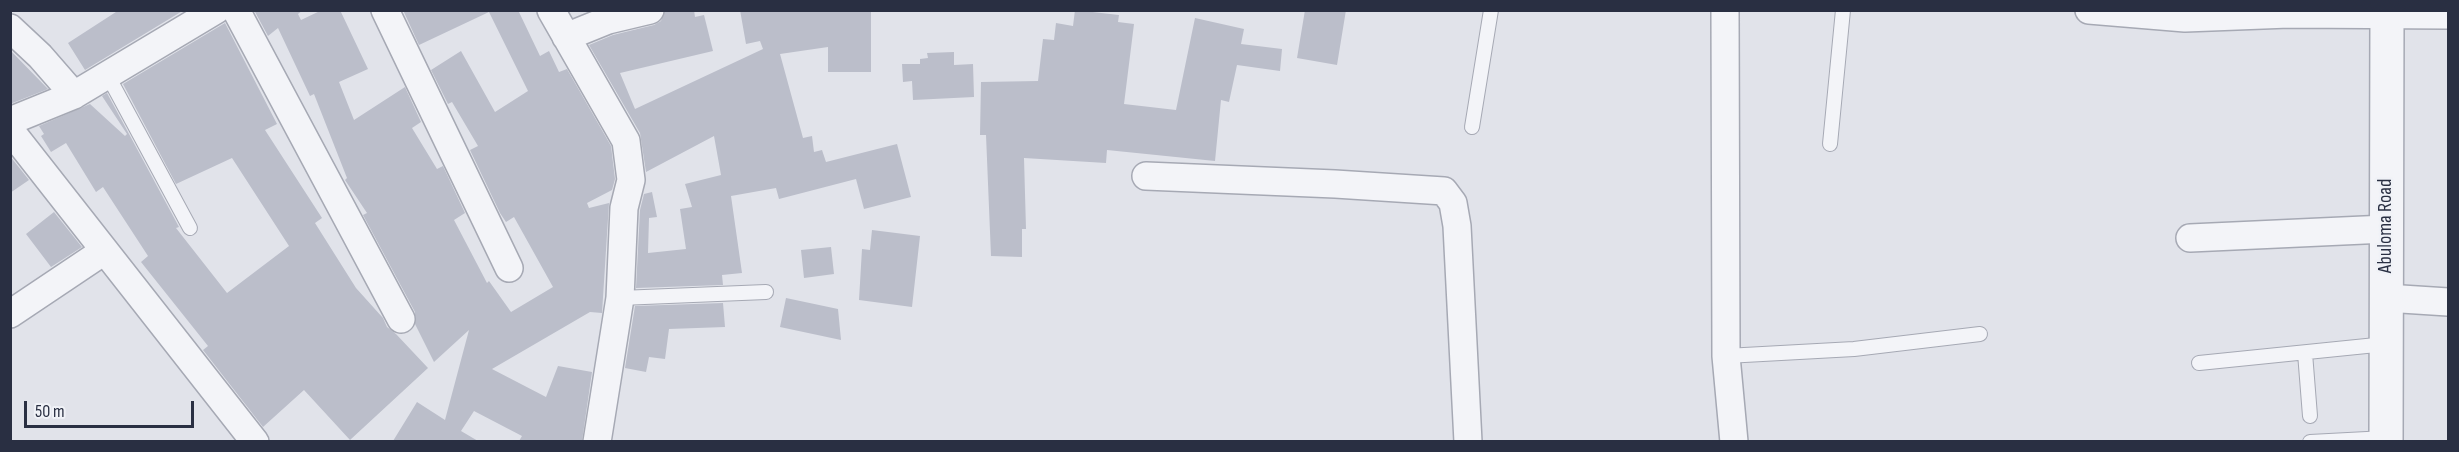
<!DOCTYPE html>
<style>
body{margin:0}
#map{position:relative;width:2459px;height:452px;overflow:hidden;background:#e1e3ea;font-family:"Sofia Sans Condensed",sans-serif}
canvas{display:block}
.frame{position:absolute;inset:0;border:12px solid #292f42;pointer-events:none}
.scale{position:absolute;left:24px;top:401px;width:170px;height:27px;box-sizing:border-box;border:3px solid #292f42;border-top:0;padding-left:8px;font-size:18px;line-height:21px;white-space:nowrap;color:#292f42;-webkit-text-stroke:4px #f0f2f7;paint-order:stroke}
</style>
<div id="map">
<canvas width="2459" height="452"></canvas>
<div class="frame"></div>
<div class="scale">50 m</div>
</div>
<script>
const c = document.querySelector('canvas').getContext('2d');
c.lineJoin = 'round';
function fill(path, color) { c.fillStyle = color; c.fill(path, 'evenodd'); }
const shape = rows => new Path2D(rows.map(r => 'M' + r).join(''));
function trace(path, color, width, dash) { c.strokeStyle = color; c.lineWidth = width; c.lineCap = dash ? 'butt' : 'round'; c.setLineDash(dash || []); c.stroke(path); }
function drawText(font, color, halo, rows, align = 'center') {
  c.font = font + ' "Sofia Sans Condensed",sans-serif'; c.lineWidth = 5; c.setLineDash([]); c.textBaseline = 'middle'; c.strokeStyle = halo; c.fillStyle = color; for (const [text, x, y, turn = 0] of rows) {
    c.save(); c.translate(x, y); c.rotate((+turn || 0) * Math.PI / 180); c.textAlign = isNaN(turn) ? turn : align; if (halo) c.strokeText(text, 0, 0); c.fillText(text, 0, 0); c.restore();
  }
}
const building = shape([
 [119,10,184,10,85,70,68,43],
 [254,10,303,10,298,14,301,20,322,10,340,10,368,69,339,82,354,120,405,87,421,122,412,128,437,169,443,166,465,213,454,220,487,283,489,281,511,312,553,287,514,217,506,222,500,213,470,150,478,146,452,102,448,104,431,70,461,51,495,112,528,91,489,12,419,45,403,10,518,10,540,56,549,51,559,72,567,69,611,146,615,179,612,190,587,203,589,208,609,203,602,313,590,312,492,369,546,397,558,366,592,372,582,441,519,441,522,436,474,411,461,431,478,441,393,441,417,402,445,420,469,330,434,362,415,324,415,312,363,215,367,213,345,180,347,178,314,94,310,96,278,28,268,36],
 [665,10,694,10,695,17,704,15,713,51,620,73,635,109,763,49,760,41,746,44,740,10,871,10,871,72,828,72,828,47,780,54,803,138,812,136,814,152,822,150,826,162,897,144,911,197,864,209,856,179,779,199,776,188,731,196,742,273,722,275,723,285,636,288,640,210,644,194,652,192,657,217,649,218,648,253,686,249,680,209,692,207,685,184,721,175,714,136,646,172,640,133,589,45,613,35,654,25,661,21],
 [1075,10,1119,15,1118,22,1134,24,1124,104,1176,110,1195,18,1244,29,1241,44,1282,49,1280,71,1237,65,1229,102,1221,100,1215,161,1107,150,1106,163,1024,158,1026,229,1022,229,1022,257,991,256,986,135,980,135,981,82,1038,81,1043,39,1054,40,1056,23,1073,26],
 [1305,10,1346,10,1337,65,1297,58],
 [225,23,277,124,265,130,322,218,315,223,356,288,383,318,387,327,396,334,428,368,350,440,304,390,263,427,203,350,208,346,141,262,148,256,103,187,96,192,66,143,51,152,41,136,44,134,39,126,90,104,125,136,127,134,102,96,107,93,179,227,176,228,227,293,289,246,232,158,176,184,123,84],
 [10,50,48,89,10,104],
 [954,52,954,65,973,64,974,97,913,100,912,81,903,82,902,64,920,64,920,59,928,58,927,53],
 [10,156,29,180,10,193],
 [54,212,82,247,51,267,26,234],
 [872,230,920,236,912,307,859,300,862,249,870,250],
 [831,247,834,274,804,278,801,250],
 [786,298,838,309,841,340,780,327],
 [723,303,725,327,669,329,665,359,649,357,646,372,625,368,635,306]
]);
const service = shape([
 [107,74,190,228],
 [1472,127,1491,10],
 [1830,144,1843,10],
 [620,298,766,292],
 [2305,353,2310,416],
 [1726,356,1854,349,1980,334],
 [2199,363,2386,344],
 [2310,442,2386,438]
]);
const minor = shape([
 [236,10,401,319],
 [385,10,509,268],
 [551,10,626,141,631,180,624,208,620,298,597,442],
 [1725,10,1726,356,1734,442],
 [2089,10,2185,18,2289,14,2448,15],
 [10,28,40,56,74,95],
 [566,37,608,20,650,10],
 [10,121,74,95,216,10],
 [10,130,255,442],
 [1146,176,1335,184,1444,191,1453,203,1457,226,1468,442],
 [2190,238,2386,229],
 [2386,298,2448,302],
 [10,314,104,251]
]);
const tertiary = shape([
 [2386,442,2387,10]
]);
const streetNames = [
 ["Abuloma Road",2386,226,-90]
];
fill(building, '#bbbeca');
trace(service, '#a6a9b4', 16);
trace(minor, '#a6a9b4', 30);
trace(tertiary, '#a6a9b4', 36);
trace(service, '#f3f4f8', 14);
trace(minor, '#f3f4f8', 27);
trace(tertiary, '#f3f4f8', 33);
drawText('20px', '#292f42', '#f0f2f7', streetNames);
</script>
